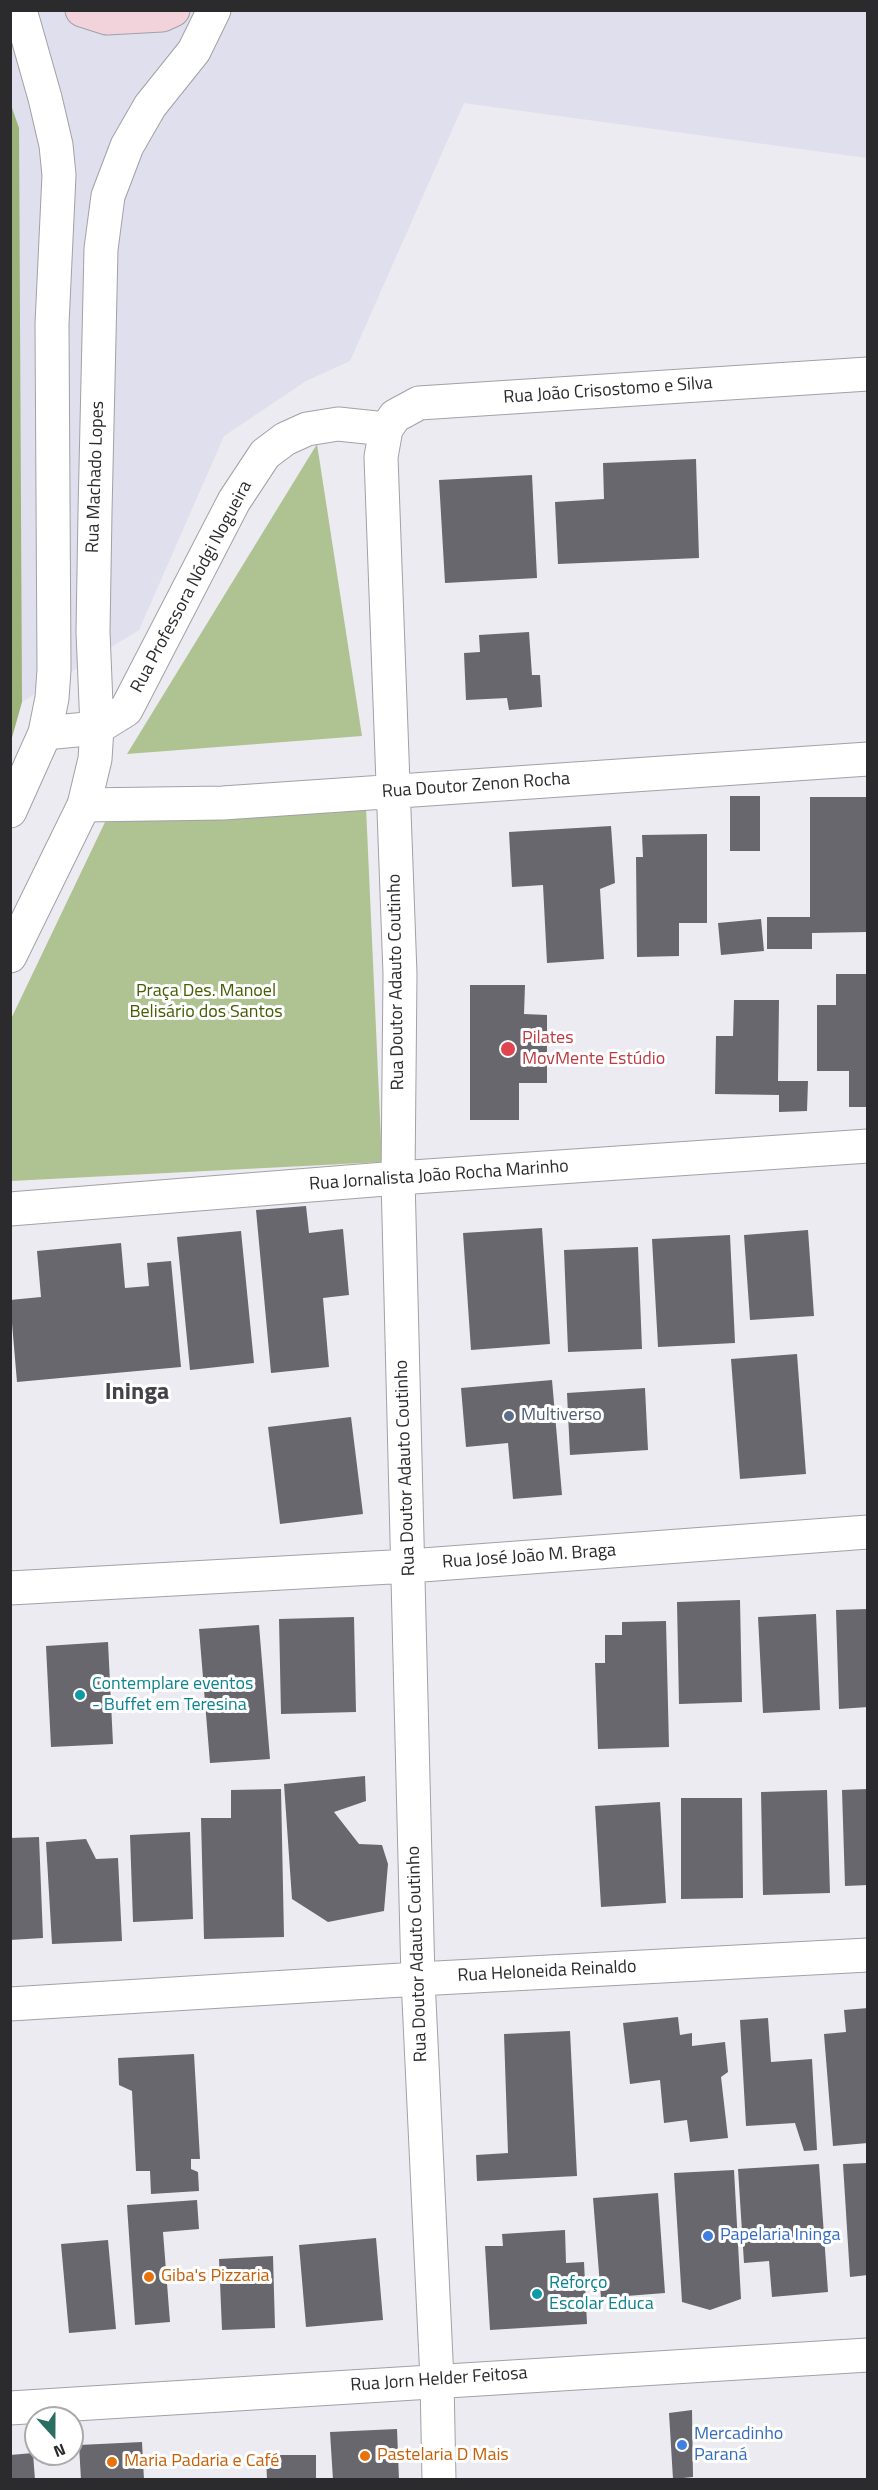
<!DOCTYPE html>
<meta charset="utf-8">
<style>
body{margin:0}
#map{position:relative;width:878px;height:2490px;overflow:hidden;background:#ebebf1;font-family:"Titillium Web",sans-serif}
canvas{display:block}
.frame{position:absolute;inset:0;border:12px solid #2b2b2e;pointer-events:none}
.north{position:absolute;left:24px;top:2406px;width:60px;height:60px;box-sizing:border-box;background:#fff;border:2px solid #aaaaab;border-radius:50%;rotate:159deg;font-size:16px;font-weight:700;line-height:24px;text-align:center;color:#2b2b2e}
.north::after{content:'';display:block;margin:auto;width:21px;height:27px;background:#296e60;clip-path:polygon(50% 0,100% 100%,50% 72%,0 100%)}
</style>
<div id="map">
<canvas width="878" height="2490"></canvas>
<div class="frame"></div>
<div class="north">N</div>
</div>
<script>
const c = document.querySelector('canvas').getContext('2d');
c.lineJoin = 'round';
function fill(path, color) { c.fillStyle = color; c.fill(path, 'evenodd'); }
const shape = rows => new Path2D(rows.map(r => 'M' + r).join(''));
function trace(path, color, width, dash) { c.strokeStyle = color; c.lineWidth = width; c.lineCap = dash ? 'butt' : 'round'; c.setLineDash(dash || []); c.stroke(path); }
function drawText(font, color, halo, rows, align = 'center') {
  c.font = font + ' "Titillium Web",sans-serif'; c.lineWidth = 6; c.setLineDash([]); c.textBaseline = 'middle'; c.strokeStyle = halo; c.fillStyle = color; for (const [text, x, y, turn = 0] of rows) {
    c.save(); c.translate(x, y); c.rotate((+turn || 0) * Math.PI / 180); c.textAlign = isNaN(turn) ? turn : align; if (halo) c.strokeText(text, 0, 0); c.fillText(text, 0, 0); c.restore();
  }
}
const built = shape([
 [11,11,867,11,867,158,464,103,350,361,306,381,224,436,139,630,22,702,11,741]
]);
const green = shape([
 [317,444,362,736,127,754],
 [366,807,382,1162,11,1181,10,1021,106,820]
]);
const forest = shape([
 [11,105,19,128,22,702,11,741]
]);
const building = shape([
 [696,459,699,558,558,564,555,502,604,499,603,463],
 [532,475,537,578,445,583,439,480],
 [529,632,532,675,540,675,542,707,509,710,507,698,466,700,464,653,480,652,479,635],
 [730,796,760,796,760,851,730,851],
 [810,797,868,797,868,932,812,933,812,949,767,949,767,917,810,917],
 [611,826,615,883,600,889,604,959,547,963,543,885,512,887,509,832],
 [707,834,707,923,679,923,679,956,637,957,636,857,643,857,642,835],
 [761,919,764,951,721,955,718,923],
 [836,974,868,974,868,1107,849,1107,849,1071,817,1071,817,1005,836,1005],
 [470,985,525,985,524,1014,547,1015,547,1083,519,1083,519,1120,470,1120],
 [734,1000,779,1000,778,1081,808,1081,807,1111,779,1112,779,1095,715,1094,716,1036,733,1036],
 [306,1206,309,1233,343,1229,349,1295,323,1298,329,1367,271,1373,256,1210],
 [542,1228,550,1344,471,1350,463,1233],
 [808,1230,814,1316,750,1320,744,1235],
 [241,1231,254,1363,190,1370,177,1237],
 [730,1235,735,1343,658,1347,652,1239],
 [121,1243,125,1288,149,1286,147,1263,171,1261,181,1367,17,1382,10,1300,41,1297,37,1251],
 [638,1247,642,1349,568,1352,564,1250],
 [797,1354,806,1474,740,1479,731,1359],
 [552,1380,562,1495,513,1499,508,1443,466,1447,461,1388],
 [645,1388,648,1450,570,1455,567,1393],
 [351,1417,363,1514,280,1524,268,1427],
 [740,1600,742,1702,679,1704,677,1602],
 [868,1609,868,1707,839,1709,836,1610],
 [816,1614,820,1710,763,1713,758,1617],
 [354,1617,356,1712,281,1714,279,1619],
 [666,1621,669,1747,598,1749,595,1663,605,1663,605,1635,622,1635,622,1622],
 [259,1625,270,1759,210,1763,199,1629],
 [108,1642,113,1744,51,1747,46,1646],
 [365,1776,366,1801,334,1812,359,1844,382,1845,388,1864,384,1911,328,1922,292,1899,284,1784],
 [281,1789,284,1937,204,1939,201,1818,231,1818,231,1790],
 [868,1789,868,1885,845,1886,842,1790],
 [827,1790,830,1893,763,1895,761,1792],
 [681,1798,742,1798,743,1898,681,1899],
 [660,1802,666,1903,601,1907,595,1806],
 [190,1832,193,1919,133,1922,130,1835],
 [39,1837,43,1938,10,1940,10,1838],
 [86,1839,96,1859,118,1858,122,1941,52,1944,46,1842],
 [868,2008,868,2143,833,2146,824,2034,846,2032,844,2010],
 [678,2017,680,2035,692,2033,692,2046,725,2042,728,2072,721,2077,728,2138,690,2142,687,2120,664,2123,660,2080,630,2084,623,2023],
 [768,2018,771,2062,812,2059,817,2150,804,2151,795,2123,746,2126,740,2020],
 [570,2031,577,2176,477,2181,476,2155,508,2153,504,2034],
 [194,2054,200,2159,191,2159,191,2169,198,2172,199,2191,151,2194,150,2171,136,2171,132,2091,119,2085,118,2058],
 [868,2163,868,2275,850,2277,843,2164],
 [819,2164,828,2292,772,2297,769,2261,744,2263,738,2169],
 [734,2170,741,2299,710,2310,682,2302,674,2173],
 [658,2193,665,2293,601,2298,593,2198],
 [197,2200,199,2229,163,2232,170,2322,135,2325,127,2205],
 [565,2230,566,2263,584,2262,587,2324,490,2330,485,2246,503,2246,502,2234],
 [376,2238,383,2320,306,2327,299,2245],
 [108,2240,116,2329,69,2333,61,2244],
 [273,2256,275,2328,222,2330,219,2259],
 [692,2410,693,2477,673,2479,669,2413],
 [397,2429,399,2480,333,2480,330,2432],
 [142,2442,144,2480,81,2480,79,2445],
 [33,2453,35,2480,10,2480,10,2455],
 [266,2455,316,2455,316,2480,267,2480]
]);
const minor = shape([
 [45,733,97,728,126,710,234,501,265,454,285,439,307,429,338,424,386,429],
 [84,805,223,803,868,759],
 [10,1209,398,1178,868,1146],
 [10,1588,409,1566,868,1532],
 [10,2004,418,1979,868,1955],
 [10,2408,868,2355],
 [439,2480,437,2380,418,1979,398,1178,400,974,381,457,386,429,395,416,419,403,868,374]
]);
const tertiary = shape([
 [10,811,45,733,52,698,54,670,52,324,59,175,56,145,45,98,20,10],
 [10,956,84,805,95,759,97,728,93,632,95,512,101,249,108,196,127,146,150,106,194,51,214,10]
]);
const secondary = shape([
 [82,10,107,18,162,15,173,10]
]);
const markers = [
 [508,1049,8,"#e0444e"],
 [509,1416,6,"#5c6f8a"],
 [80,1695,6,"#0f9aa8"],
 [708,2236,6,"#3f7fe0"],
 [149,2277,6,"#e8710a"],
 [537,2294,6,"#0f9aa8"],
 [682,2445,6,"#3f7fe0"],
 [365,2456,6,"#e8710a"],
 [112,2462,6,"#e8710a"]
];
const streetNames = [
 ["Rua João Crisostomo e Silva",608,391,-4],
 ["Rua Machado Lopes",96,477,-88],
 ["Rua Professora Nódgi Nogueira",192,587,-62],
 ["Rua Doutor Zenon Rocha",476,786,-4],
 ["Rua Doutor Adauto Coutinho",397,982,-91],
 ["Rua Jornalista João Rocha Marinho",439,1176,-4],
 ["Rua Doutor Adauto Coutinho",406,1468,-92],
 ["Rua José João M. Braga",529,1557,-4],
 ["Rua Doutor Adauto Coutinho",418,1954,-92],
 ["Rua Heloneida Reinaldo",547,1972,-3],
 ["Rua Jorn Helder Feitosa",439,2380,-4]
];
const parkNames = [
 ["Praça Des. Manoel",206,992],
 ["Belisário dos Santos",206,1013]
];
const healthNames = [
 ["Pilates",522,1039],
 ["MovMente Estúdio",522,1060]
];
const serviceNames = [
 ["Multiverso",521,1416]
];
const cultureNames = [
 ["Contemplare eventos",92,1685],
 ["- Buffet em Teresina",92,1706],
 ["Reforço",549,2284],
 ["Escolar Educa",549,2305]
];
const shopNames = [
 ["Papelaria Ininga",720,2236],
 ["Mercadinho",694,2435],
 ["Paraná",694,2456]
];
const foodNames = [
 ["Giba's Pizzaria",161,2277],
 ["Pastelaria D Mais",377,2456],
 ["Maria Padaria e Café",124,2462]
];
const districtNames = [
 ["Ininga",137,1393]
];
fill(built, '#dfdfed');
fill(green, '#afc392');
fill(forest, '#9bb279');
fill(building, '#67676d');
trace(minor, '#a1a1a7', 35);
trace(tertiary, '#a1a1a7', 35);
trace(secondary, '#a1a1a7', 35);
trace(minor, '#fff', 33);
trace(tertiary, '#fff', 33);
trace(secondary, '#f2d3dc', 33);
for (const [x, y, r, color] of markers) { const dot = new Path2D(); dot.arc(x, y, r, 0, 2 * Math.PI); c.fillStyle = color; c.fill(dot); trace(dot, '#fff', 2); }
drawText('18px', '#2b2b2e', '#fff', streetNames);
drawText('18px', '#435d01', '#fff', parkNames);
drawText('18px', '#be3a42', '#fff', healthNames, 'left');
drawText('18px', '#4e5e75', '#fff', serviceNames, 'left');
drawText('18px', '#0d838f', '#fff', cultureNames, 'left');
drawText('18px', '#366cbe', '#fff', shopNames, 'left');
drawText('18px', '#c56008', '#fff', foodNames, 'left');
drawText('bold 24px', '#424247', '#fff', districtNames);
</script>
